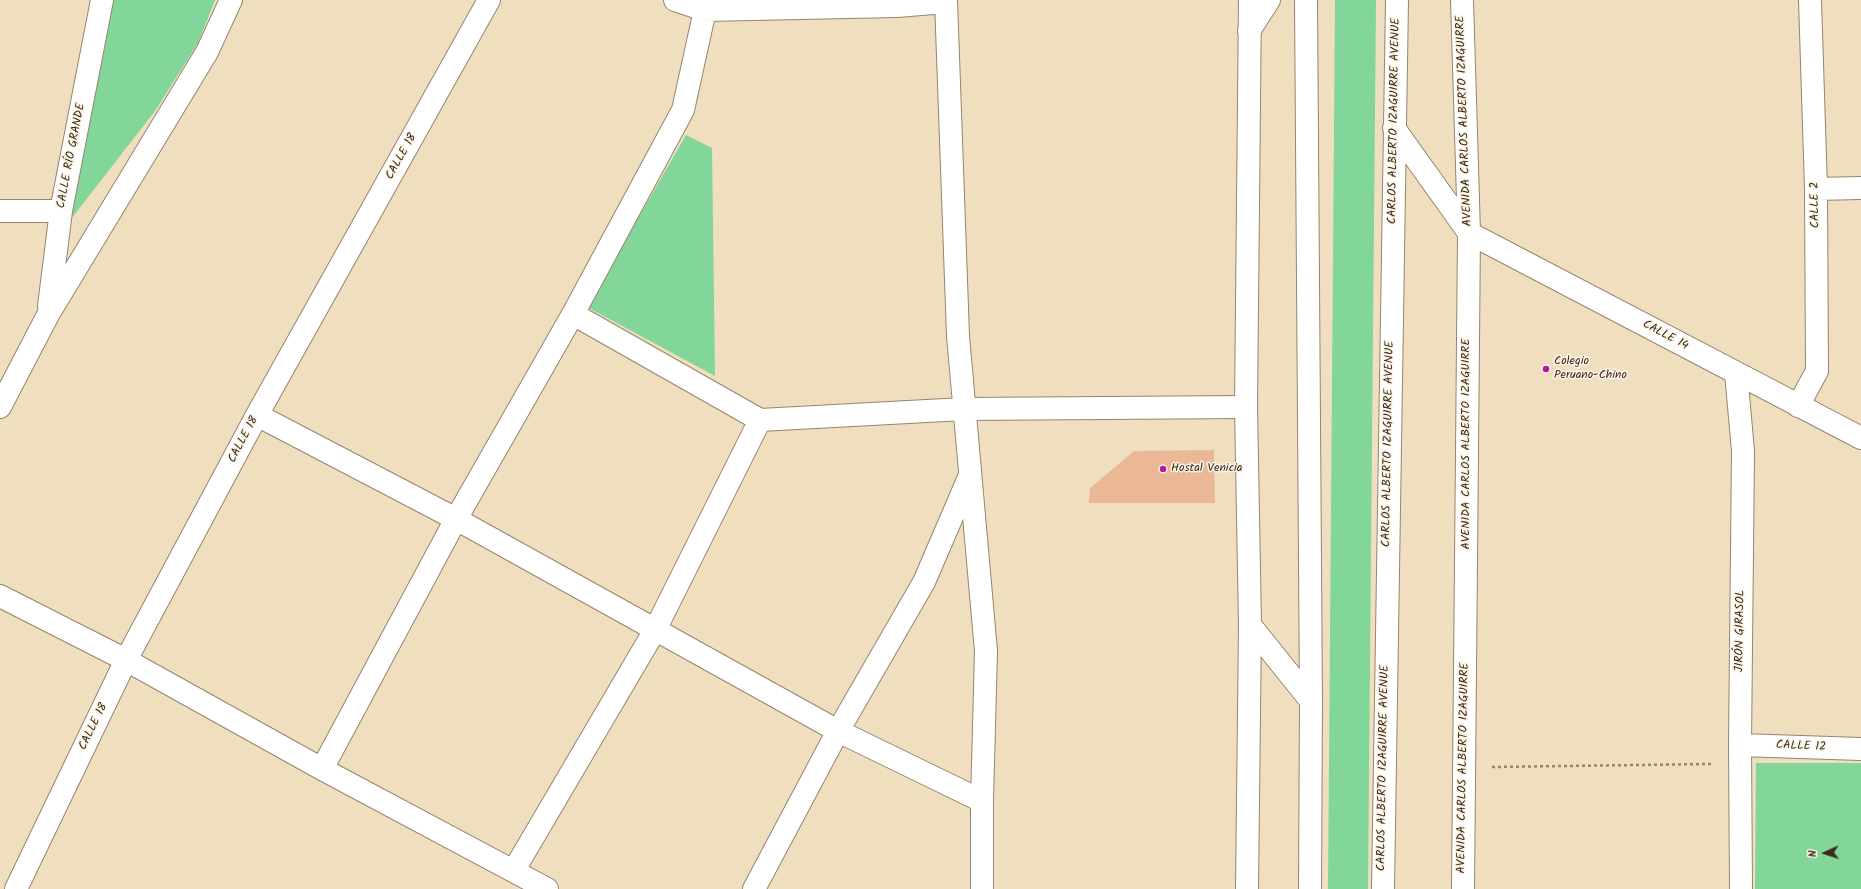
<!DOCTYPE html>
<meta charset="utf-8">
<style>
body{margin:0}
#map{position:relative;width:1861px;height:889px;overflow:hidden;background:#f0dfbf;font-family:Kalam,sans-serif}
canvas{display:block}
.north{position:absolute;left:1805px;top:833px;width:40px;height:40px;-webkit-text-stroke:3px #fcf5e5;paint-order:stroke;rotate:267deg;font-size:11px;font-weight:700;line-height:16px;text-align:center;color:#3b2a1e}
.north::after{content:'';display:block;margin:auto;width:14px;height:18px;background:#3b2a1e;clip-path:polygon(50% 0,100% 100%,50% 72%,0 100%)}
</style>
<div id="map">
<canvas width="1861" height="889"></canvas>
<div class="north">N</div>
</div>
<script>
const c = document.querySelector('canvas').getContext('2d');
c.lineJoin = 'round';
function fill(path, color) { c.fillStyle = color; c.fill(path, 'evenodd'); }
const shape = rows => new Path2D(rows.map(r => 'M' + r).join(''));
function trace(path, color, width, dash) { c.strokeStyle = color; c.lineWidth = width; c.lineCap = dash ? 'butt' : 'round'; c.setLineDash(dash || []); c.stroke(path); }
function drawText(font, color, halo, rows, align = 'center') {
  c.font = font + ' Kalam,sans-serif'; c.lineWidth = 3; c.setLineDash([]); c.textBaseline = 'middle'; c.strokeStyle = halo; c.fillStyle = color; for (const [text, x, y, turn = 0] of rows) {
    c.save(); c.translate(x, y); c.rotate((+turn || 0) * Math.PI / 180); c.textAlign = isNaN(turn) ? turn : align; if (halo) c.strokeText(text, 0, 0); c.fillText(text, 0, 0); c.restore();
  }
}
const green = shape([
 [111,0,215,0,198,43,155,111,71,219],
 [1335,0,1376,0,1368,889,1328,889],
 [686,135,712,148,715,376,587,307],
 [1756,763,1861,763,1861,889,1755,889]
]);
const building = shape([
 [1214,450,1215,503,1089,503,1090,488,1134,451]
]);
const path = shape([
 [1492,767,1711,764]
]);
const street = shape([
 [675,0,705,10,897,6,946,2],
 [946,0,958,336,986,651,982,801,982,889],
 [1816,189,1861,188],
 [0,211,61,211],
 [1469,233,1861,438],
 [49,306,61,211,102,0],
 [573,314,760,420,964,409,1246,407],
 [1736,373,1743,451,1740,745,1741,889],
 [1798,406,1817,371,1816,189,1810,0],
 [0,407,49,313,207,52,231,0],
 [257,415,456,519,838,731,982,801],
 [0,596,126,660,322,769,547,889],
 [1740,745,1861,749],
 [322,769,456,519,573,314,683,110,705,10],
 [514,870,655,630,760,420],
 [16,889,126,660,257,415,489,0],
 [754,889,838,731,924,582,970,475]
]);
const secondary = shape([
 [1462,0,1469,233,1463,889],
 [1247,889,1250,625,1246,407,1250,0]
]);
const primary = shape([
 [1306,0,1311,701,1310,889],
 [1249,31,1269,0],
 [1394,128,1469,233],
 [1250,625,1311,701],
 [1383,889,1397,0]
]);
const markers = [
 [1546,369,4,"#b5179e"],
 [1163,469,4,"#b5179e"]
];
const streetNames = [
 ["CARLOS ALBERTO IZAGUIRRE AVENUE",1395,121,-89],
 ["AVENIDA CARLOS ALBERTO IZAGUIRRE",1465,121,-92],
 ["CALLE RÍO GRANDE",72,156,-79],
 ["CALLE 18",402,157,-61],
 ["CALLE 2",1816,205,-91],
 ["CALLE 14",1665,336,28],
 ["CALLE 18",244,440,-62],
 ["CARLOS ALBERTO IZAGUIRRE AVENUE",1389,444,-89],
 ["AVENIDA CARLOS ALBERTO IZAGUIRRE",1467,444,-90],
 ["JIRÓN GIRASOL",1741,631,-89],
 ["CALLE 18",94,727,-64],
 ["CALLE 12",1801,747,2],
 ["CARLOS ALBERTO IZAGUIRRE AVENUE",1384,768,-89],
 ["AVENIDA CARLOS ALBERTO IZAGUIRRE",1464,768,-89]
];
const poiNames = [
 ["Colegio",1554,362],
 ["Peruano-Chino",1554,376],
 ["Hostal Venicia",1171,469]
];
fill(green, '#82d699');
fill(building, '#eab896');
trace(street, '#96846e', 24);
trace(secondary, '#96846e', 24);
trace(primary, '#96846e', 24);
trace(path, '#96846e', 2.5, [3, 3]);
trace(street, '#fff', 22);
trace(secondary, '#fff', 22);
trace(primary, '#fff', 22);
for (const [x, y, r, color] of markers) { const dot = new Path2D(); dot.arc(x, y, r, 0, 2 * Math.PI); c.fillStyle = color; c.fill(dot); trace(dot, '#fcf5e5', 1.5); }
drawText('12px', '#3b2a1e', '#fcf5e5', streetNames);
drawText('12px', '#3b2a1e', '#fcf5e5', poiNames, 'left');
</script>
